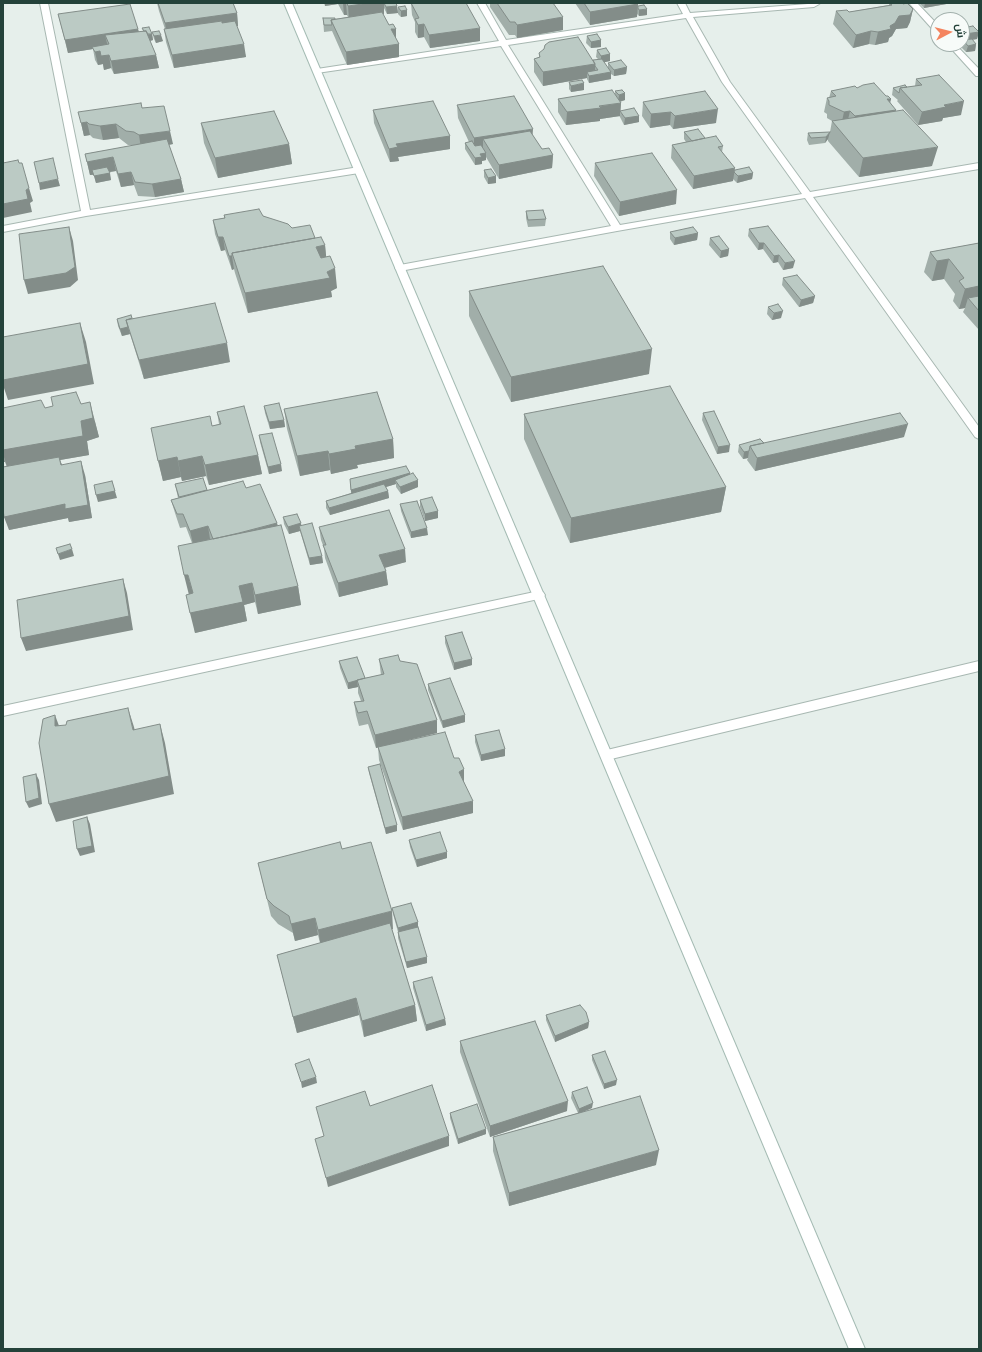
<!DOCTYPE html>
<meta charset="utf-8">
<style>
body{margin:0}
#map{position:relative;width:982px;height:1352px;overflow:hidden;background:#e6efeb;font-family:Barlow,Cairo,sans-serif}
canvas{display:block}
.frame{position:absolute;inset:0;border:4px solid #24423a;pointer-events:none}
.north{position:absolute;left:930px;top:12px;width:40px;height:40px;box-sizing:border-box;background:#f7fbf9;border:1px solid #a3b1ad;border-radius:50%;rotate:83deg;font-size:11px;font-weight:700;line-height:16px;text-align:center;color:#24423a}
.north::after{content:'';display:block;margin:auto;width:14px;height:18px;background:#f4845f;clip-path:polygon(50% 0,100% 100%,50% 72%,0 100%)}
</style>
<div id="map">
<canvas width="982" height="1352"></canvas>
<div class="frame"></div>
<div class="north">ش</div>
</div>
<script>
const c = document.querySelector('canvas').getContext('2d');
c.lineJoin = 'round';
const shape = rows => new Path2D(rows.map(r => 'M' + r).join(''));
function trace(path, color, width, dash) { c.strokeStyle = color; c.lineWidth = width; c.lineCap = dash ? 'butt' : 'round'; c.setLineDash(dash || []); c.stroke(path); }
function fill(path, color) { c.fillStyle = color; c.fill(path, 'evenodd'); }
const street = shape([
 [40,3,48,3,90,210,359,167,363,170,359,173,86,216,3,232,3,226,81,211,40,3],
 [477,3,485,3,506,40,683,14,677,3,685,3,690,13,821,3,814,7,693,17,730,82,810,192,979,163,979,169,813,197,979,427,979,439,975,437,805,198,617,231,400,271,397,270,395,268,397,266,400,265,611,226,501,46,317,73,313,71,317,69,499,41,477,3],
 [686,18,722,82,802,194,620,225,508,45,686,18],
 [909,3,917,3,938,25,938,32,935,32,909,3],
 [947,44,955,44,979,69,979,76,976,76,947,44],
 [539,591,543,592,545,595,543,598,3,716,3,706,539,591],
 [979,661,979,671,607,760,603,759,601,755,603,751,607,750,979,661]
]);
const secondary = shape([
 [284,3,292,3,865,1349,849,1349,284,3]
]);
const wall = shape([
 [157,3,233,3,237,13,238,26,237,26,246,57,174,68,166,42,164,29,165,29,159,11],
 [324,3,396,3,397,6,398,13,387,14,384,8,384,14,383,14,389,25,396,29,396,39,399,44,399,57,347,65,332,31,324,32,323,18,335,19,348,17,347,15,344,15,338,4,325,6],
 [411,3,480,41,430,48,424,37,418,38,415,32,415,22,412,15],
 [490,3,553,3,563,30,517,38,515,35,509,35,490,7],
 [575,3,638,3,638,6,647,15,639,16,637,14,637,17,590,25],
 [889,3,903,4,913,9,910,22,907,28,896,29,892,36,889,38,888,42,875,45,869,44,853,48,833,24,836,11,849,12,889,5],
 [919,3,952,3,924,8],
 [398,7,407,10,407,16,401,17,398,14],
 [58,14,138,29,139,32,143,31,142,28,152,34,153,40,150,41,156,55,159,68,114,74,111,68,104,70,103,64,98,65,95,60,93,49,68,53],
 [962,28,979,32,977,39,972,40,976,44,975,51,966,52,961,47,963,40,962,40],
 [152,32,163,41,156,43,154,39],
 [587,36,601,40,601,47,591,48,586,43],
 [597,50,610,54,610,61,604,62,608,68,608,63,627,67,626,74,614,76,611,74,611,79,589,83,587,79,587,78,543,86,534,72,534,59,539,57,539,53,593,60,599,60,596,57],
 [916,79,961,115,943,118,942,121,918,125,897,101,898,100,892,95,893,88,907,87,915,86],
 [569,82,584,90,571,92,569,89],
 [857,88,886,96,891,99,890,102,932,166,859,177,828,141,828,139,825,143,809,145,807,140,808,133,830,132,832,121,827,118,827,114,824,112,827,98,829,98,831,91],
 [615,91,625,93,625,100,620,102,621,103,620,116,600,119,600,121,566,125,558,112,558,99,615,95],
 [643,102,716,123,673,129,670,125,650,128,642,116],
 [457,105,532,135,542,149,553,155,552,168,499,179,486,157,486,160,482,161,482,164,475,165,465,149,465,143,469,142,458,118],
 [142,108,173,144,169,145,181,179,184,192,155,197,138,196,134,185,121,187,116,171,109,172,111,180,96,183,94,175,90,175,85,154,135,145,128,145,119,138,103,140,93,138,90,135,84,136,81,123],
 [373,110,450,136,450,149,398,157,399,161,390,162,374,123],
 [620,111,639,116,639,122,624,125,620,117],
 [201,123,289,144,292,164,218,178,204,143],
 [684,132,705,138,723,146,722,152,735,170,753,173,752,179,737,183,733,179,733,181,693,189,671,158,672,145,686,142,684,139],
 [595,163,676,204,619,216,594,176],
 [484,170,496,176,496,183,488,184,484,177],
 [526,211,546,219,545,226,528,227,526,218],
 [224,215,263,216,315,238,325,245,326,257,337,288,331,291,332,297,248,313,235,273,234,269,232,270,225,250,221,251,215,234,213,220,224,218],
 [749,229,793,268,783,270,778,262,773,263,763,249,758,250,748,236],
 [670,232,698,233,697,240,674,245,670,239],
 [710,238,729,249,728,256,720,258,709,245],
 [979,243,979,330,963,312,965,308,959,309,953,301,955,294,944,279,932,281,924,272,930,252],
 [783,278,815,296,813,303,799,307,782,285],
 [469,291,649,374,511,402,469,316],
 [768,307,781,318,772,320,767,314],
 [132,318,230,362,144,379,130,334,122,336,118,326,117,319],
 [81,404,95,422,99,437,87,441,89,455,60,460,62,465,85,475,92,518,69,522,68,518,9,530,7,467,5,462,3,462,3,408,45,408],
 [264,406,284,420,285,427,270,429,265,413],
 [284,409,393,439,394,458,357,465,358,468,331,474,330,470,300,476,287,429],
 [217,412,258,455,262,474,209,485,206,476,182,481,181,477,163,481,151,428,212,426,219,424],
 [703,413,729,452,717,454,702,420],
 [524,414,726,487,721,512,570,543,524,439],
 [259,435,282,471,269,474,260,442],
 [904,437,755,471,747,460,748,458,743,459,738,452,739,445,764,443],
 [410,473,410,474,418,487,401,494,396,487,396,484,386,487,388,491,389,498,330,515,326,508,326,501,351,493,350,479],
 [175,484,207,490,246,488,277,523,298,586,301,605,258,614,255,602,244,605,247,621,195,633,189,594,192,543,186,527,180,528,175,513,171,500,178,498],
 [420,500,438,511,438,518,425,521,420,507],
 [400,504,428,535,411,538,401,511],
 [283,517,301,525,322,556,323,563,310,565,300,531,289,534,284,524],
 [319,527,406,562,385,567,386,571,388,585,339,597,325,558,324,548,321,540],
 [445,636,472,659,472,665,454,670,445,643],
 [379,659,400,661,437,733,398,742,454,758,464,782,473,813,403,830,379,760,378,747,376,748,368,724,359,726,356,715,354,702,361,701,358,693,358,687,348,689,340,668,339,661,365,678,381,675],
 [428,684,465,722,443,728,428,690],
 [475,735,505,749,505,756,481,761,475,742],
 [368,767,397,831,386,834,369,773],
 [409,840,447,858,417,867,410,847],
 [342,849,393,929,392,929,415,1005,417,1021,364,1037,359,1015,297,1033,277,955,320,943,318,935,295,941,293,933,278,924,271,916,258,863],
 [392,908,418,922,418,928,427,963,407,968,398,938,398,932,393,914],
 [413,982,445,1019,446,1025,426,1031,413,988],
 [546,1015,589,1022,588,1028,555,1042,546,1020],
 [460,1041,567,1111,490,1137,460,1052],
 [592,1055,616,1085,604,1089,592,1060],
 [572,1092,592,1108,585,1111,656,1165,509,1206,493,1151,493,1137,578,1113,571,1098],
 [450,1113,486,1134,458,1144,450,1118]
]);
const shadedWall = shape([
 [325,3,338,3,338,4,325,6],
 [343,3,346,3,347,15,344,15],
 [370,3,384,3,384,14,349,19,348,6],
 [925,3,952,3,924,8],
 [638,4,637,17,590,25,590,12],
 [397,6,398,13,387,14,386,7],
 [647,9,647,15,639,16,639,10],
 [913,9,910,22,907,28,896,29,892,36,889,38,888,42,875,45,878,32,890,26,899,16],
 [407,10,407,16,401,17,401,11],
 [237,13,238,26,167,36,165,23],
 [563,17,563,30,517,38,517,25],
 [424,24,424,37,418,38,418,25],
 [480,28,480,41,430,48,429,35],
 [138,29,141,42,109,44,105,35,108,47,92,47,93,49,68,53,65,40],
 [391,29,396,29,396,42],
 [871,31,869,44,853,48,856,35],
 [979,32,977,39,963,41,965,34],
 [152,34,153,40,146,42,145,35],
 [161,35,163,41,156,43,154,36],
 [601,40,601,47,591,48,591,42],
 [244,44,246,57,174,68,172,55],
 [399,44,399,57,347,65,346,52],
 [976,44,975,51,966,52,968,46],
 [100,51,109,55,111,68,104,70,103,64,98,65,95,52],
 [610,54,610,61,601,63,601,56],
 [156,55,159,68,114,74,111,61],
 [595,64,595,75,611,72,611,79,589,83,589,76,587,72,587,78,543,86,543,72],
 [627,67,626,74,614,76,614,70],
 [584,83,584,90,571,92,571,86],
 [625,93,625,100,618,102,619,95],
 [887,99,891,99,888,111,896,110,893,123,852,130,855,116],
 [964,101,961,115,943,118,942,121,918,125,922,112,944,105],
 [621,103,620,116,600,119,600,121,566,125,567,112],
 [718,109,716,123,673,129,675,116],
 [850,111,847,124,841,126,844,112],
 [671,112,670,125,650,128,651,114],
 [639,116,639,122,624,125,625,118],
 [87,122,90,135,84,136,81,123],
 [116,124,119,138,103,140,100,126],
 [533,129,532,143,483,139,483,151,474,152,474,138],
 [170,131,173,144,141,149,139,135],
 [830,132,828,139,825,143,826,137],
 [450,136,450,149,398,157,399,161,390,162,389,149,396,144],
 [289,144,292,164,218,178,215,158],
 [938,147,932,166,859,177,863,158],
 [486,153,486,160,482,161,482,164,475,165,475,158,480,154],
 [553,155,552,168,499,179,499,165],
 [113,157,116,171,90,175,87,162],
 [735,168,733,181,693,189,694,176],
 [131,172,134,185,121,187,118,174],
 [110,173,111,180,96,183,94,176],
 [753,173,752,179,737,183,738,176],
 [496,176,496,183,488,184,488,178],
 [58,179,60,186,40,190,39,183],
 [181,179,184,192,155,197,152,184],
 [29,188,33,201,30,203,32,212,3,218,3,204],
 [677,190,676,204,619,216,620,202],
 [69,227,73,241,78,280,70,287,28,294,24,280],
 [698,233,697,240,674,245,675,238],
 [218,237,223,237,225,250,221,251],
 [759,243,764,243,763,249,758,250],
 [325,245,327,265,318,267,317,247],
 [729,249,728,256,720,258,721,251],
 [779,255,778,262,773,263,774,256],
 [229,256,232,256,234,269,232,270],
 [949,259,944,279,932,281,937,261],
 [795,261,793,268,783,270,785,263],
 [335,268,337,288,331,291,332,297,248,313,245,293,327,272],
 [979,286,979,305,968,298,965,308,959,309,965,289],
 [815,296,813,303,799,307,801,300],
 [783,311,781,318,772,320,774,313],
 [80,323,86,342,94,384,8,400,3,385,3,380],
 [128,327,130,334,122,336,120,329],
 [227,343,230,362,144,379,139,360],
 [652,349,649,374,511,402,511,377],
 [90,402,99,437,87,441,89,455,60,460,64,470,8,470,3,454,3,450,81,421],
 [284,420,285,427,270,429,269,422],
 [908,424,904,437,755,471,757,458],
 [393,439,394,458,357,465,358,468,331,474,329,454,355,446],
 [730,445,729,452,717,454,718,447],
 [328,451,330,470,300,476,297,456],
 [749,451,748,458,743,459,744,452],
 [258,455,262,474,209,485,205,465],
 [3,456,5,462,3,462],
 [202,456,206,476,182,481,178,461],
 [177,457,181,477,163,481,158,461],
 [81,461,85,475,92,518,69,522,68,518,9,530,4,517],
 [281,464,282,471,269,474,268,467],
 [410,473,410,480,395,480,396,484,352,497,351,490],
 [418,480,418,487,401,494,400,487],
 [112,481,117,498,98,502,96,495],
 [726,487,721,512,570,543,571,518],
 [388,491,389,498,330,515,329,508],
 [438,511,438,518,425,521,425,514],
 [277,523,279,536,213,541],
 [301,523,302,530,299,526,300,531,289,534,288,527],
 [208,526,210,539,193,544,190,531],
 [427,528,428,535,411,538,411,532],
 [72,549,74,556,60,560,58,554],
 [405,549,406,562,381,569,379,555],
 [322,556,323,563,310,565,309,558],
 [386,571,388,585,339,597,338,583],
 [184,575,188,575,193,594,189,595],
 [123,579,127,593,133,630,26,651,21,638],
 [252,583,255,602,244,605,247,621,195,633,190,613,239,586],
 [298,586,301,605,258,614,255,595],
 [472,659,472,665,454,670,454,663],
 [357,680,358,687,348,689,348,683],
 [128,708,134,727,139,748,133,730],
 [55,715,62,734,55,726],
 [465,715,465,722,443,728,442,721],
 [437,720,437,733,376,748,375,735],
 [160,724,165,743,174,794,56,822,49,804],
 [505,749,505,756,481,761,481,755],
 [464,769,464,782,459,785,459,772],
 [36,774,39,780,42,804,29,808,26,802],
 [473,801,473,813,403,830,402,817],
 [87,817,90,824,95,852,80,856,77,849],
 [397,825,397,831,386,834,385,828],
 [447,852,447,858,417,867,416,860],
 [392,911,393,929,321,947,318,930],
 [315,918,318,935,295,941,291,924],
 [418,922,418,928,399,934,398,928],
 [427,957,427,963,407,968,406,962],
 [356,998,359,1015,297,1033,293,1017],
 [415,1005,417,1021,364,1037,362,1021],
 [445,1019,446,1025,426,1031,426,1025],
 [589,1022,588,1028,555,1042,555,1036],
 [316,1077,317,1083,302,1088,301,1082],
 [617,1080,616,1085,604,1089,604,1084],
 [568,1101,567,1111,490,1137,490,1126],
 [593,1103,592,1108,578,1114,579,1109],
 [486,1129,486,1134,458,1144,458,1139],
 [449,1136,449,1146,328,1187,326,1178],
 [659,1150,656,1165,509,1206,509,1193]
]);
const building = shape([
 [158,3,233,3,237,13,165,23,158,3],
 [347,3,370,3,348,6,347,3],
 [384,3,396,3,397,6,386,7,384,3],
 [411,3,466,3,480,28,429,35,424,24,418,25,415,19,419,18,411,3],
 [497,3,553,3,563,17,517,25,515,22,510,22,497,3],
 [584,3,638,3,638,4,590,12,584,3],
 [889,3,902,3,903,4,907,3,913,9,910,15,899,16,895,23,890,26,891,29,878,32,871,31,856,35,836,11,847,10,849,12,892,5,889,3],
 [130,4,138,29,65,40,58,14,130,4],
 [644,5,647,9,639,10,638,8,638,6,644,5],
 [405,6,407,10,401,11,398,7,405,6],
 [382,12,389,25,393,24,396,29,391,29,399,44,346,52,331,20,382,12],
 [323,18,335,18,335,19,331,20,332,25,324,25,323,18],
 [222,21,222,23,235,21,244,44,172,55,164,29,222,21],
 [973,26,979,32,965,34,962,31,962,28,973,26],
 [149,27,152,34,148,34,146,31,144,31,142,28,149,27],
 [146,31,156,55,111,61,109,55,101,56,100,51,95,52,92,47,109,44,105,35,146,31],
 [159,31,161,35,154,36,152,32,159,31],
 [597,34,601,40,591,42,587,36,597,34],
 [578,37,595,64,543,72,534,59,540,57,539,53,544,49,545,45,549,42,578,37],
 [972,39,976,44,968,46,963,40,972,39],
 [606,48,610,54,601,56,597,50,606,48],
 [602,59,611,72,589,76,587,72,598,70,595,66,595,64,593,60,602,59],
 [621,60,627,67,614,70,608,63,621,60],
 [939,75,964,101,944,105,946,107,922,112,900,88,922,85,916,79,939,75],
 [582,80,584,83,571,86,569,82,582,80],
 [874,83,886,96,888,96,891,99,887,99,896,110,855,116,850,111,844,112,829,105,829,101,827,98,836,96,831,91,855,86,857,88,863,85,874,83],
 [905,85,907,87,900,88,899,93,893,88,905,85],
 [612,90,621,103,599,106,601,108,567,112,558,99,612,90],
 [622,90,625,93,619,95,615,91,622,90],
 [705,91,718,109,675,116,671,112,651,114,643,102,705,91],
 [514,96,533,129,474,138,457,105,514,96],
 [433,101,450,136,396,144,398,147,389,149,373,110,433,101],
 [141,103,142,108,164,106,170,131,139,135,134,132,126,131,116,124,100,126,89,124,87,122,81,123,78,112,141,103],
 [634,108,639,116,625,118,620,111,634,108],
 [903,110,938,147,863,158,832,121,903,110],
 [274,111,289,144,215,158,201,123,274,111],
 [698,129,705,138,692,141,684,132,698,129],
 [530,131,542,149,549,148,553,155,499,165,483,139,530,131],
 [830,132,826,137,811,138,808,133,830,132],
 [716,136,723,146,718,147,735,168,694,176,672,145,716,136],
 [167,139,181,179,152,184,135,182,131,172,118,174,113,157,87,162,85,154,167,139],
 [472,141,475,146,481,145,486,153,480,154,482,157,475,158,465,143,472,141],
 [652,153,677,190,620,202,595,163,652,153],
 [53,158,58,179,39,183,34,162,53,158],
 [18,160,19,163,22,163,29,188,26,190,28,199,3,204,3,163,18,160],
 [107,167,110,173,94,176,92,170,107,167],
 [749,167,753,173,738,176,734,172,735,170,749,167],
 [491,169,496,176,488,178,484,170,491,169],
 [259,209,263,216,288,224,292,228,310,225,315,238,232,253,232,256,229,256,223,237,218,237,213,220,225,218,224,215,259,209],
 [543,210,546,219,528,220,526,211,543,210],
 [768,226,795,261,785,263,779,255,774,256,764,243,759,243,749,229,768,226],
 [69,227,75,267,66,273,24,280,19,234,69,227],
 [693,227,698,233,675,238,670,232,693,227],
 [719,236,729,249,721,251,710,238,719,236],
 [321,237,325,245,316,247,321,258,330,256,335,268,327,272,330,278,245,293,232,253,321,237],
 [979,243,979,286,965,289,959,281,964,278,949,259,937,261,930,252,979,243],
 [603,266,652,349,511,377,469,291,603,266],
 [797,275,815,296,801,300,783,278,797,275],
 [979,296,979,311,968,298,979,296],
 [215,303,227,343,139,360,126,320,215,303],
 [778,304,783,311,774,313,768,307,778,304],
 [131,315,132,318,126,320,128,327,120,329,117,319,131,315],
 [80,323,88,364,3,380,3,337,80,323],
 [670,386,726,487,571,518,524,414,670,386],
 [76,392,81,404,90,402,93,418,81,421,83,436,3,450,3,408,41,400,45,408,53,406,51,397,76,392],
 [377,392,393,439,355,446,356,449,329,454,328,451,297,456,284,409,377,392],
 [279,403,284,420,269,422,264,406,279,403],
 [244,406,258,455,205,465,202,456,178,461,177,457,158,461,151,428,210,416,212,426,221,424,217,412,244,406],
 [714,411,730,445,718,447,703,413,714,411],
 [900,413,908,424,757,458,750,446,900,413],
 [272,433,281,464,268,467,259,435,272,433],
 [760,439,764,443,750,446,749,451,744,452,739,445,760,439],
 [59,457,61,465,81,461,88,505,65,509,65,504,4,517,3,509,3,467,59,457],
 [406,466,410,473,351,490,350,479,406,466],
 [413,473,418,480,400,487,395,480,413,473],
 [203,478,207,490,179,497,175,484,203,478],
 [112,481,115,491,96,495,94,485,112,481],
 [243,481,246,488,260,484,277,523,239,533,213,539,208,526,190,531,183,514,177,514,171,500,243,481],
 [384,484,388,491,329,508,326,501,384,484],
 [432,497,438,511,425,514,420,500,432,497],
 [417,501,427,528,411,532,400,504,417,501],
 [389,510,405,549,379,555,386,571,338,583,323,545,326,545,319,527,389,510],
 [297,514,301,523,288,527,283,517,297,514],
 [312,523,322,556,309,558,299,526,312,523],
 [281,525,298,586,255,595,252,583,239,586,243,602,190,613,186,595,193,593,188,575,184,575,178,546,281,525],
 [70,544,72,549,58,554,56,548,70,544],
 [123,579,129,616,21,638,17,600,123,579],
 [462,632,472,659,454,663,445,636,462,632],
 [398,655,400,661,417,664,437,720,375,735,367,711,358,713,354,702,364,701,357,680,384,674,379,659,398,655],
 [357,657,365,678,348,683,339,661,357,657],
 [450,678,465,715,442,721,428,684,450,678],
 [128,708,133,730,160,724,169,776,49,804,39,743,43,719,55,715,55,726,66,725,67,721,128,708],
 [499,730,505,749,481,755,475,735,499,730],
 [445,732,454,758,459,758,464,769,459,772,473,801,402,817,378,747,445,732],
 [380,764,397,825,385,828,368,767,380,764],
 [36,774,39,798,26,802,23,777,36,774],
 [87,817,92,846,77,849,73,821,87,817],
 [440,832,447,852,416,860,409,840,440,832],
 [340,842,342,849,371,842,392,911,318,930,315,918,291,924,289,916,274,906,267,899,258,863,340,842],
 [411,903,418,922,398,928,392,908,411,903],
 [390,923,415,1005,362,1021,356,998,293,1017,277,955,390,923],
 [418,927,427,957,406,962,398,932,418,927],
 [432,977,445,1019,426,1025,413,982,432,977],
 [580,1005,586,1012,589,1022,555,1036,546,1015,580,1005],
 [535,1021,568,1101,490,1126,460,1041,535,1021],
 [605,1051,617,1080,604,1084,592,1055,605,1051],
 [309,1059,316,1077,301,1082,295,1064,309,1059],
 [432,1085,449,1136,326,1178,315,1139,324,1136,316,1107,365,1091,370,1106,432,1085],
 [587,1087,593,1103,579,1109,572,1092,587,1087],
 [640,1096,659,1150,509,1193,493,1137,640,1096],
 [477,1104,486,1129,458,1139,450,1113,477,1104]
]);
trace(street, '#a8b8b2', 2);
trace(secondary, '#a4bbb3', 2);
fill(street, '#fff');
fill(secondary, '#fff');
fill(wall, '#a1aea9');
fill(shadedWall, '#838d89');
fill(building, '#bbcac4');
trace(building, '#838d89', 1);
</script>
